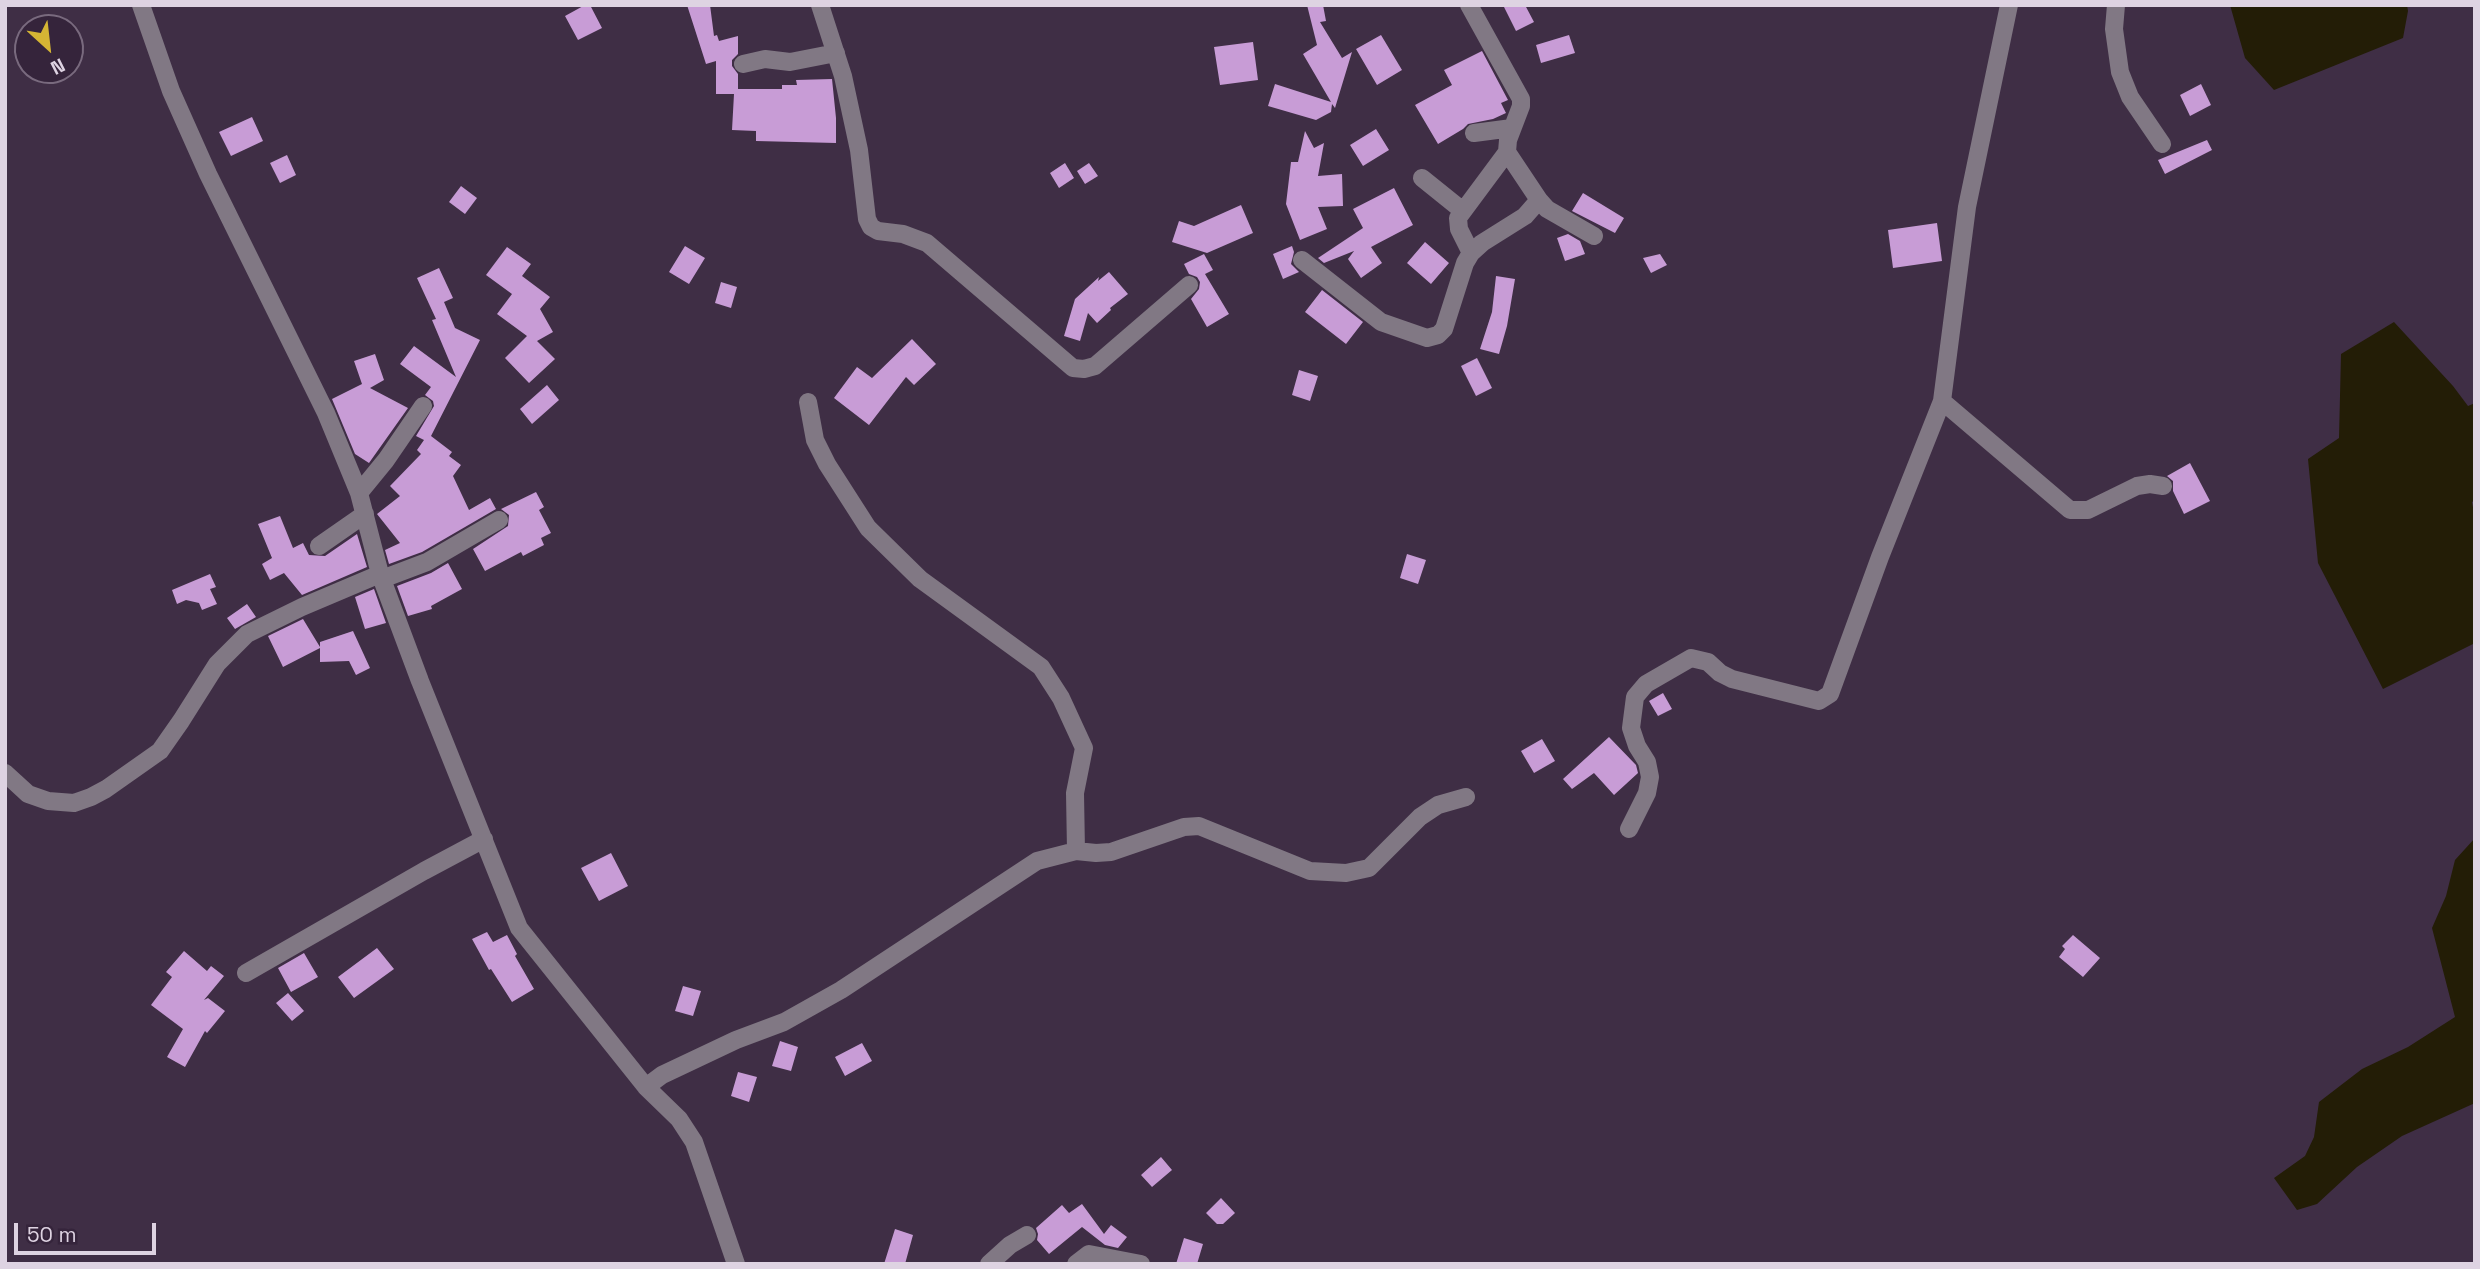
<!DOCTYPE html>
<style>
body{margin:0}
#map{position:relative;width:2480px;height:1269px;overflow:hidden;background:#3f2e45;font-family:"Space Grotesk",sans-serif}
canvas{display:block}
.frame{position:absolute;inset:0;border:7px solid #ded3e2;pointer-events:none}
.north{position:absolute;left:14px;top:14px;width:70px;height:70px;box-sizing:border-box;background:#35243b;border:2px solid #796a7e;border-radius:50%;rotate:153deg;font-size:19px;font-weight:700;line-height:28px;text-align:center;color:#ded3e2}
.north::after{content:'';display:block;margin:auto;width:24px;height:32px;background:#d5b534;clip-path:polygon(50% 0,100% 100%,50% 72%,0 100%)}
.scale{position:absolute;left:14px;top:1223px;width:142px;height:32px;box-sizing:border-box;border:4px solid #ded3e2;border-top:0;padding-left:9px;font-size:21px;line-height:24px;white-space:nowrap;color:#ded3e2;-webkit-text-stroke:5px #35243b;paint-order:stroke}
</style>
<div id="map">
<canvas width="2480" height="1269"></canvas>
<div class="frame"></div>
<div class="north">N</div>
<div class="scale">50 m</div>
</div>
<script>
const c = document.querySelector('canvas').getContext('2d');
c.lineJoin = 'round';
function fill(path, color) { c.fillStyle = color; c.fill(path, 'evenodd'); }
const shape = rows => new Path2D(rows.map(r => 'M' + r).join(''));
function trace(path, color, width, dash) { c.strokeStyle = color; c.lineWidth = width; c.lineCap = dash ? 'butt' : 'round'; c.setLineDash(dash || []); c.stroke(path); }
const water = shape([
 [2230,5,2407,5,2408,11,2403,38,2274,90,2245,58],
 [2394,322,2453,386,2468,406,2475,403,2475,500,2472,502,2475,518,2475,643,2383,689,2318,563,2308,459,2339,438,2341,354],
 [2475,838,2475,1103,2402,1136,2357,1167,2317,1204,2297,1210,2274,1178,2305,1156,2314,1137,2319,1102,2362,1069,2408,1047,2455,1017,2432,928,2446,896,2455,860]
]);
const building = shape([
 [585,5,590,5,602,28,578,40,565,16],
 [687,5,710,5,714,36,717,35,719,41,738,36,738,54,732,60,732,66,738,74,738,89,782,89,782,85,797,85,796,80,832,79,836,118,836,143,756,141,756,131,732,130,734,94,716,94,716,61,706,64],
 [1307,5,1323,5,1326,21,1320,22,1342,58,1352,52,1335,108,1332,104,1331,112,1316,120,1268,106,1275,84,1331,102,1303,54,1317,45],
 [1503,5,1525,5,1534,22,1516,31],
 [1381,35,1402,70,1377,85,1356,49],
 [1569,35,1575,53,1541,63,1536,45],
 [1253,42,1258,80,1220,85,1214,47],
 [1482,51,1508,100,1501,103,1506,113,1493,119,1468,124,1463,129,1438,144,1415,105,1452,85,1444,70],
 [2201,84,2211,105,2190,116,2180,95],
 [252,117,263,141,231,156,219,132],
 [1376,129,1389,150,1363,166,1350,145],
 [1305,131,1314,148,1324,143,1318,176,1342,174,1343,206,1318,207,1327,229,1300,240,1286,204,1291,162,1298,162],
 [2207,140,2212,150,2165,174,2158,160],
 [287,155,296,175,280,183,270,163],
 [1065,163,1074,178,1059,188,1050,173],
 [1089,163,1098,176,1085,184,1077,171],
 [461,186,477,198,465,214,449,202],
 [1394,188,1413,225,1371,247,1382,263,1361,278,1348,259,1354,251,1324,263,1318,258,1363,228,1353,209],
 [1583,193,1624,218,1615,233,1572,211],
 [1241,205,1253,233,1207,253,1172,242,1179,221,1194,226],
 [1937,223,1942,261,1893,268,1888,230],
 [1568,234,1580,241,1585,254,1565,261,1557,238],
 [1425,242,1449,263,1431,284,1407,263],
 [685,246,705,258,689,284,669,272],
 [1292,246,1294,252,1291,264,1299,272,1283,279,1273,254],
 [507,247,531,264,522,276,550,297,540,309,553,332,537,341,555,359,529,383,505,358,527,336,497,314,512,294,486,275],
 [1204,254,1213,270,1205,274,1229,314,1207,327,1191,299,1199,289,1200,282,1197,277,1189,274,1184,264],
 [1660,254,1667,265,1651,273,1643,258],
 [439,268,453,298,444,302,455,328,480,340,431,436,452,452,449,456,461,465,453,476,469,510,490,498,496,509,422,552,389,564,385,550,400,543,377,514,400,496,390,486,421,454,417,450,424,440,416,436,434,406,433,401,425,395,431,387,400,364,414,346,456,377,432,320,436,319,417,278],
 [1109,272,1128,294,1110,308,1111,310,1097,323,1088,313,1080,341,1064,336,1075,299,1099,277,1098,281],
 [1496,276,1515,279,1507,326,1499,354,1480,349,1492,312],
 [721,282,737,287,731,308,715,303],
 [1322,290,1363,322,1346,344,1305,312],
 [912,339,936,364,914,385,906,377,869,425,834,398,857,367,872,378],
 [375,354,384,380,370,388,408,408,369,463,355,454,332,399,362,384,354,361],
 [1477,358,1492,388,1476,396,1461,366],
 [1299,370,1318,376,1310,401,1292,395],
 [547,385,559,400,532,424,520,409],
 [2190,463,2210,501,2184,514,2173,491,2173,481,2167,476],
 [536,492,544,507,539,510,551,533,541,538,544,545,523,556,521,552,485,571,473,549,508,526,509,515,501,509],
 [280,516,293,548,303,543,309,555,325,556,357,534,367,567,302,595,284,573,270,580,262,564,272,558,258,524],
 [1407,554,1426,560,1418,584,1400,578],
 [448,563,462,589,431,606,432,609,408,616,397,586,431,573],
 [210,574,216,587,210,589,217,604,202,610,199,603,186,600,177,604,172,590],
 [374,589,386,623,365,629,355,597],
 [247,604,256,617,235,629,227,618],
 [303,619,320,647,320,642,353,631,370,668,356,675,349,661,320,662,320,648,283,667,268,636],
 [1663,693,1672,709,1658,716,1649,701],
 [1609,737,1636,765,1638,773,1614,795,1594,773,1572,789,1563,779],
 [1542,739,1555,761,1534,773,1521,751],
 [611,853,628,886,599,901,581,868],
 [487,932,493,942,507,935,517,954,515,956,534,989,512,1002,491,969,489,970,472,939],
 [2073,935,2100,958,2083,977,2059,957,2065,949,2062,946],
 [377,948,394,969,354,998,338,977],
 [184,951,207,971,211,966,224,976,204,1000,208,998,225,1011,207,1033,205,1031,185,1067,167,1057,183,1029,151,1005,172,977,166,972],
 [304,953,318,977,291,992,278,968],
 [683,986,701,991,693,1016,675,1011],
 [288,993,304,1011,292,1021,276,1003],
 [780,1041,798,1047,791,1071,772,1066],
 [862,1043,872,1061,845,1076,835,1057],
 [738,1072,757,1077,749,1102,731,1096],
 [1161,1157,1172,1170,1152,1187,1141,1175],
 [1221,1198,1235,1213,1223,1224,1217,1224,1206,1213],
 [1082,1204,1104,1234,1111,1225,1127,1237,1118,1248,1105,1245,1082,1227,1049,1254,1037,1240,1038,1234,1036,1228,1062,1205,1069,1213],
 [895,1229,913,1235,905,1264,884,1264],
 [1184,1238,1203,1244,1197,1264,1176,1264]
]);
const minor = shape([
 [141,5,171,91,208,174,326,413,359,493,380,574,420,681,519,928,646,1087,679,1119,694,1142,736,1264],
 [820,5,843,76,859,150,867,219,871,227,878,231,903,234,927,243,1073,368,1084,369,1095,366,1189,285],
 [2116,5,2114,29,2120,72,2130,97,2162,144],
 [743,64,765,59,790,62,836,53],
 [1474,133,1512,128],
 [1422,178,1463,211],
 [1539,200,1547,209,1594,236],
 [1471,253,1459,229,1458,218,1507,152],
 [1302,260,1381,322,1427,338,1438,335,1444,329,1465,263,1471,253,1482,243,1525,216,1539,200,1507,152,1508,140,1521,106,1521,99,1469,5],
 [1942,401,2070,510,2088,510,2137,486,2150,484,2163,486],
 [808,402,815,440,827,464,868,528,920,579,1041,667,1061,698,1084,748,1075,793,1076,851],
 [359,493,386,460,423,406],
 [319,546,365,514],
 [382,579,427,562,499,520],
 [5,773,28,794,48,801,74,803,91,797,106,789,160,751,181,721,217,664,247,634,302,607,380,574],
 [1629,829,1647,793,1650,777,1647,762,1637,746,1631,728,1635,697,1646,684,1691,658,1708,662,1720,673,1732,679,1819,701,1830,694,1880,557,1942,401,1967,207,2009,5],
 [246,973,424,871,484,839],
 [646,1087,662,1075,736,1040,784,1022,841,990,1037,861,1076,851,1096,853,1111,852,1184,827,1199,826,1310,871,1346,873,1369,868,1420,817,1438,805,1466,797],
 [989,1264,1010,1245,1027,1235],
 [1076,1264,1089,1254,1141,1264]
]);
fill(water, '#231d06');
fill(building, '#c89cd6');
trace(minor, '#817884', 18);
</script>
